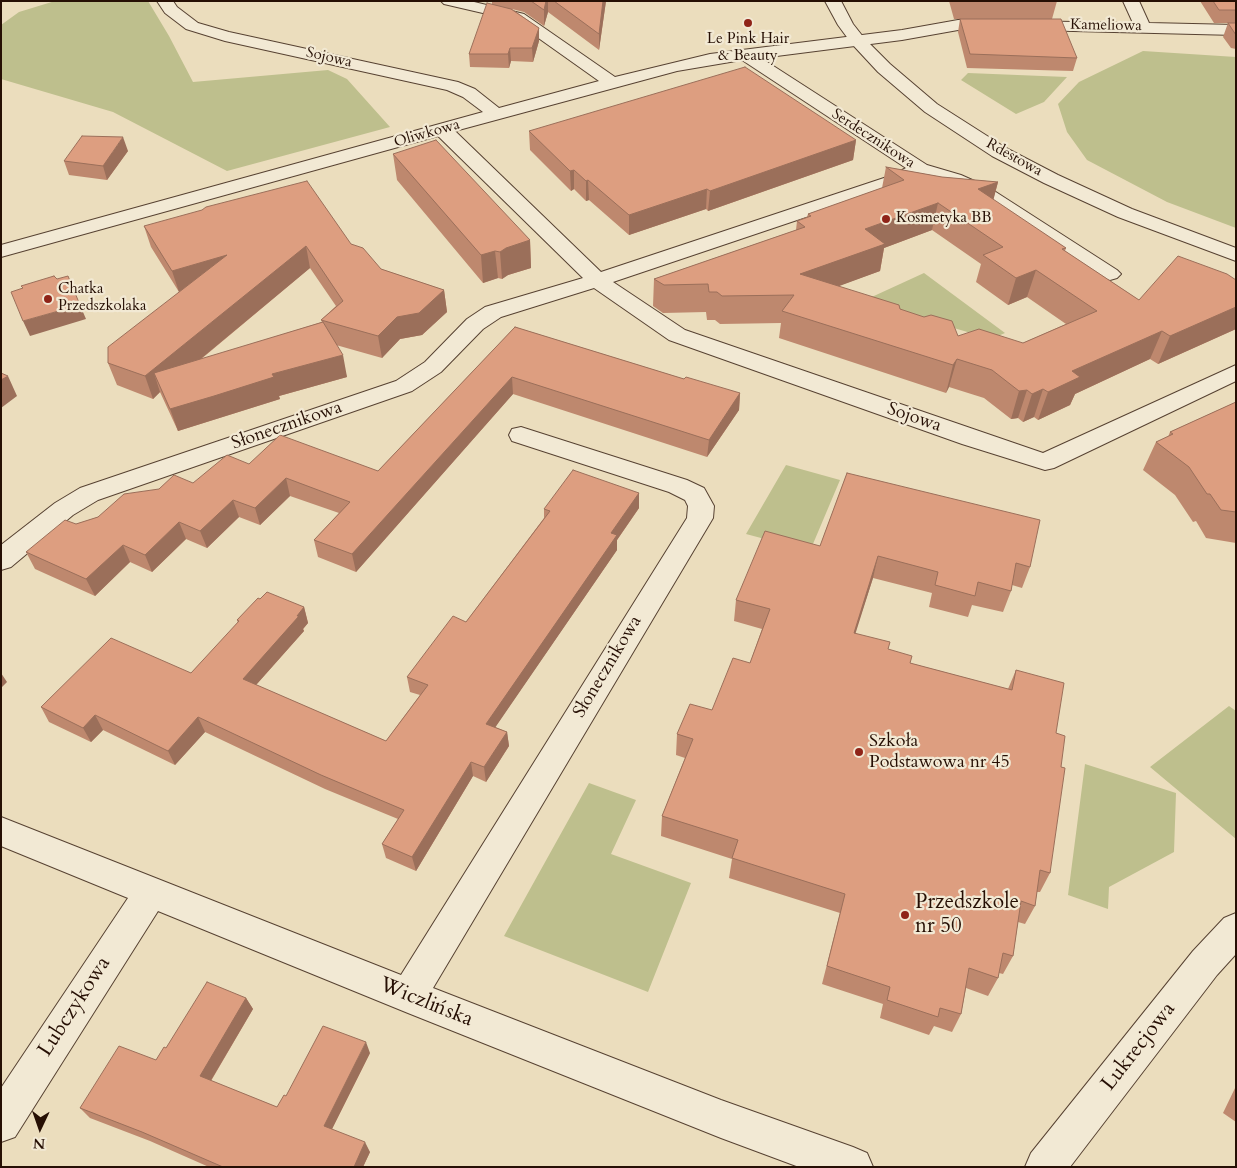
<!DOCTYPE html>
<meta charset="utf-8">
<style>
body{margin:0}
#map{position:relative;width:1237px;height:1168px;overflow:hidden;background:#ebddbd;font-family:Cardo,serif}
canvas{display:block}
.frame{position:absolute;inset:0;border:2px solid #260f04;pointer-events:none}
.north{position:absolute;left:15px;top:1103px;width:50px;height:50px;-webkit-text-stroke:4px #f2e9d4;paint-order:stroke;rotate:183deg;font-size:14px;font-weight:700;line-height:20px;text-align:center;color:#260f04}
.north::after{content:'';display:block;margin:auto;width:18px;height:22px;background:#260f04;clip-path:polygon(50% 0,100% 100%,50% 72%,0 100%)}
</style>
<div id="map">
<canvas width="1237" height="1168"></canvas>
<div class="frame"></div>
<div class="north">N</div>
</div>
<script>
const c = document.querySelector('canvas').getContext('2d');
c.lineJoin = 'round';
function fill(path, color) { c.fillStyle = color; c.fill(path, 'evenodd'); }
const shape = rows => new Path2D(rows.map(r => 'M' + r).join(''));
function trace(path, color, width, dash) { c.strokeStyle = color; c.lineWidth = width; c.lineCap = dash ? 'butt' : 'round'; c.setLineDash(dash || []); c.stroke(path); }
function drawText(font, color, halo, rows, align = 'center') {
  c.font = font + ' Cardo,serif'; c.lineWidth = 4.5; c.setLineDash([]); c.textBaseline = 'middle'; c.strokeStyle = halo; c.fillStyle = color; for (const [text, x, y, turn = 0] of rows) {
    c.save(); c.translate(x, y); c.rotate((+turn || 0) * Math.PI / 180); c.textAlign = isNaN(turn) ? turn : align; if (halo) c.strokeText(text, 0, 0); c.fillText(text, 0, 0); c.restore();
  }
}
const green = shape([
 [55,1,148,1,169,36,193,82,328,70,347,79,390,127,227,171,113,112,1,79,1,25,19,12],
 [1143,51,1236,57,1236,228,1167,202,1087,160,1067,132,1058,104,1079,82],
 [968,73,1067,77,1044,102,1016,114,961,80],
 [924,273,1005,333,991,339,863,301],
 [786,465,840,480,810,551,746,534],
 [1229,706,1236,711,1236,839,1150,767],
 [1085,764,1176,793,1174,852,1109,887,1108,909,1068,895],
 [589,783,636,800,611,854,691,883,648,992,504,936]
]);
const minor = shape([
 [157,1,173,1,177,7,198,23,229,32,458,82,475,89,499,108,599,81,513,20,444,4,441,1,470,1,524,14,615,77,710,54,902,30,958,20,1133,23,1123,1,1139,1,1149,23,1236,25,1236,35,992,29,958,30,902,40,761,58,927,165,961,175,988,187,1117,270,1121,274,1117,278,1110,280,1103,278,974,195,947,183,922,176,907,183,613,282,685,330,1043,453,1236,365,1236,381,1054,468,1045,470,962,444,669,340,594,288,501,317,483,329,441,372,412,391,98,500,73,515,11,567,1,570,1,545,55,503,80,488,396,381,425,362,467,319,485,307,583,278,438,136,1,257,1,245,483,112,463,97,447,90,225,41,186,29,165,13,157,1],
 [742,60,906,168,893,175,601,272,455,131,677,71,742,60],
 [521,427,687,480,704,488,714,506,713,518,433,988,721,1100,853,1147,867,1153,873,1167,799,1167,721,1138,408,1013,158,911,15,1137,1,1142,1,1088,128,898,1,846,1,817,401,975,687,518,688,506,685,500,669,492,512,441,509,435,512,429,521,427],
 [1236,913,1236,954,1217,975,1070,1167,1025,1167,1031,1153,1193,951,1224,918,1236,913]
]);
const tertiary = shape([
 [825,1,841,1,853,24,864,38,890,64,937,104,1006,148,1058,175,1132,209,1236,248,1236,261,1118,217,1044,183,992,156,925,112,878,72,852,44,838,25,825,1]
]);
const wall = shape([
 [492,1,606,1,599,50,548,12,544,26,524,12,512,9,539,28,539,41,533,62,511,61,509,68,470,67,469,54,492,4],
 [949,1,1057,1,1052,19,1077,58,1073,71,967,68,958,32,960,19,954,19],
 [1200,1,1236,1,1236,49,1231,48,1223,37,1228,23,1229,23,1214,23],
 [529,131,856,140,853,160,708,211,706,209,629,235,589,200,586,201,574,189,571,191,530,150],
 [128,151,107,180,69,175,64,161],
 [393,154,530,240,531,268,508,275,502,279,498,278,483,283,397,180],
 [886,167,942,177,998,182,993,200,1066,248,1065,251,1139,300,1236,280,1236,329,1158,364,1150,359,1075,394,1070,405,1038,420,1034,417,1023,422,1018,418,1011,419,984,398,949,387,946,393,779,338,781,323,720,324,715,320,707,320,706,312,663,313,653,306,654,279,796,230,797,221,807,217,808,214,882,188],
 [932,230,981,264,976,282,1008,305,1027,297,1066,324,1023,343,958,336,900,309,838,286,880,271,884,248],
 [144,226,351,244,381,269,444,290,447,312,422,335,400,339,382,358,336,345,347,377,279,396,280,399,178,431,160,392,153,399,117,385,108,363,179,292,151,247],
 [310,268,336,306,321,320,322,322,200,360],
 [515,327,684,379,740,393,739,410,707,457,513,394,356,572,318,557,314,540,339,513,290,496,260,525,239,517,207,548,186,539,152,572,130,562,95,596,35,569,26,552,76,524,98,517,249,464,378,471],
 [1236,402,1236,543,1206,538,1196,521,1193,522,1175,495,1143,470,1156,442,1168,437,1170,432],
 [847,473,1030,567,1022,588,1012,585,1011,591,1003,612,972,605,968,617,929,607,932,593,873,578,855,633,888,649,910,663,1008,689,1016,670,1056,733,1061,767,1050,873,1040,892,1037,892,1035,906,1025,924,1018,922,1013,956,1003,974,999,973,998,978,988,996,966,988,961,1014,952,1032,934,1026,929,1035,880,1018,883,1004,822,984,840,913,729,878,732,859,661,836,662,816,685,758,676,755,677,734,712,710,750,663,762,629,734,621,736,600,820,546],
 [639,493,639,508,617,540,617,550,495,727,507,732,509,746,486,782,473,776,416,871,386,858,382,844,398,819,325,789,205,732,175,765,103,730,91,742,49,722,41,707,191,673,238,623,237,620,260,599,304,607,308,623,303,629,304,631,256,685,386,741,420,695,410,692,407,677,466,622,544,518,544,509],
 [246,998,253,1009,211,1081,277,1107,286,1096,370,1053,332,1129,370,1152,363,1167,209,1167,150,1141,90,1118,80,1108,156,1060,166,1048],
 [1236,1086,1236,1122,1223,1113]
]);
const shadedWall = shape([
 [546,1,548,1,548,12,544,26,544,10],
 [603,1,606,1,599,50,599,34],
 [539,28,539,41,533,62,532,48],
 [510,48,511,61,509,68,508,54],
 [123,137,128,151,107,180,103,166],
 [856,140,853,160,708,211,710,191],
 [574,170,574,189,571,191,570,171],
 [588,180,589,200,586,201,586,181],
 [998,182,991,209,978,189],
 [707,189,706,209,629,235,629,215],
 [938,203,932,230,884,248,880,271,796,302,800,274,865,229],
 [530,240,531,268,508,275,502,279,500,252,506,248],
 [306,246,310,268,162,391,154,373,160,392,153,399,145,376],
 [495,251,498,278,483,283,481,255],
 [227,255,179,292,172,271],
 [1036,270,1027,297,1008,305,1016,278],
 [444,290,447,312,422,335,400,339,382,358,378,336,397,317],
 [80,305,86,319,30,336,23,321],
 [1236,307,1236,329,1158,364,1170,336],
 [1162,331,1150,359,1075,394,1070,405,1038,420,1048,392,1072,371],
 [343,355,347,377,279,396,280,399,178,431,170,409,272,374],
 [957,359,949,387,946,393,953,365],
 [8,376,17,396,1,408,1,379],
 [512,377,513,394,356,572,352,554],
 [1043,389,1034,417,1023,422,1032,394],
 [1027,390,1018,418,1011,419,1019,391],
 [740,393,739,410,707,457,709,440],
 [286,478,290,496,260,525,255,508],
 [639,493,639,508,617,540,617,550,488,738,486,724,611,533],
 [233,500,239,517,207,548,200,531],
 [179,522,186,539,152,572,145,555],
 [123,545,130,562,95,596,86,579],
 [878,556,873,578,849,654,854,633],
 [304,607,308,623,303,629,304,631,248,694,243,679],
 [1,673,7,682,1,688],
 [95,715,103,730,91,742,83,728],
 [198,717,205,732,175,765,168,751],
 [507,732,509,746,486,782,484,767],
 [471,762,473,776,416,871,412,857],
 [246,998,253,1009,207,1087,200,1076],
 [366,1042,370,1053,329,1135,324,1126],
 [365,1142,370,1152,363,1167,354,1167]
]);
const building = shape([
 [531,1,546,1,544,10,531,1],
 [554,1,603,1,599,34,554,1],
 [1213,1,1236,1,1236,10,1219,10,1213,1],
 [487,3,511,9,539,28,532,48,510,48,508,54,469,54,487,3],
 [960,19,1061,19,1077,58,970,54,960,19],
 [1228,23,1236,23,1236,35,1228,23],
 [745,67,856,140,710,191,707,189,629,215,588,180,586,181,574,170,570,171,529,131,745,67],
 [82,136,123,137,103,166,64,161,82,136],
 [436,140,530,240,506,248,500,252,495,251,481,255,393,154,436,140],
 [886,167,942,177,998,182,978,189,1066,248,1062,249,1139,300,1178,256,1227,274,1236,280,1236,307,1170,336,1162,331,1072,371,1080,377,1048,392,1043,389,1032,394,1027,390,1019,391,992,370,957,359,953,365,782,311,794,295,722,296,717,292,709,292,708,284,664,285,654,279,805,227,797,221,811,216,808,214,904,180,886,167],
 [938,203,1003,247,983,255,1016,278,1036,270,1097,311,1023,343,979,329,958,336,952,321,931,315,924,317,900,309,899,305,800,274,885,244,865,229,938,203],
 [307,181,351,244,363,248,381,269,444,290,419,313,397,317,378,336,321,320,343,301,306,246,145,376,108,363,108,347,227,255,172,271,144,226,202,210,206,207,307,181],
 [54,276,57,279,68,276,80,305,23,321,11,292,23,288,21,286,54,276],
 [323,322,343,355,272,374,274,377,214,396,170,409,154,373,323,322],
 [515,327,684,379,686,377,740,393,709,440,512,377,352,554,314,540,350,502,286,478,255,508,233,500,200,531,179,522,145,555,123,545,86,579,26,552,65,520,76,524,98,517,124,494,159,489,174,475,193,483,227,455,249,464,280,435,378,471,515,327],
 [1,373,8,376,1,380,1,373],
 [1236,402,1236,512,1221,510,1210,494,1207,494,1189,467,1156,442,1173,434,1170,432,1236,402],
 [573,470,639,493,611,533,617,535,486,724,507,732,484,767,471,762,412,857,382,844,404,810,321,775,198,717,168,751,95,715,83,728,41,707,111,638,191,673,239,621,237,620,258,598,260,599,267,592,304,607,297,616,299,616,243,679,386,741,428,685,407,677,453,616,466,622,550,511,544,509,573,470],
 [847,473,1040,520,1030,567,1016,563,1011,591,978,582,975,596,935,585,938,572,878,556,854,633,890,642,888,649,912,656,910,663,1012,690,1016,670,1064,683,1056,733,1065,736,1061,767,1065,768,1050,873,1040,870,1035,906,1021,901,1013,956,1003,953,998,978,969,968,961,1014,940,1008,938,1017,887,1000,890,987,827,966,845,894,732,858,738,840,662,816,693,739,677,734,690,704,712,710,733,658,750,663,770,609,736,600,765,531,820,546,847,473],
 [207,982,246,998,200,1076,277,1107,284,1095,286,1096,323,1026,366,1042,324,1126,365,1142,354,1167,223,1167,142,1132,80,1108,119,1046,156,1060,164,1047,166,1048,207,982]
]);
const markers = [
 [748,23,5,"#8f2418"],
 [886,219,5,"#8f2418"],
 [48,299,5,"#8f2418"],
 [859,752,5,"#8f2418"],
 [905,915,5,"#8f2418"]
];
const farStreetnames = [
 ["Kameliowa",1106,26,1],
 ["Sojowa",329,58,13],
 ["Oliwkowa",427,134,-16],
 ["Serdecznikowa",873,139,33],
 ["Rdestowa",1014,158,29]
];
const farPoinames = [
 ["Le Pink Hair",748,40,"center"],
 ["& Beauty",748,57,"center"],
 ["Kosmetyka BB",896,219],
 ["Chatka",58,290],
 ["Przedszkolaka",58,307]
];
const streetNames = [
 ["Sojowa",914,418,19],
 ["Słonecznikowa",287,426,-19],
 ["Słonecznikowa",608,667,-59]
];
const poiNames = [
 ["Szkoła",869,742],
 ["Podstawowa nr 45",869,763]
];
const nearPoinames = [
 ["Przedszkole",915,903],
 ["nr 50",915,927]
];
const nearStreetnames = [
 ["Wiczlińska",426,1003,22],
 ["Lubczykowa",75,1007,-57],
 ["Lukrecjowa",1139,1047,-52]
];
fill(green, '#bebf8d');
trace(minor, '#574232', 2);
trace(tertiary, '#574232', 2);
fill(minor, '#f2e9d4');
fill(tertiary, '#f2e9d4');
fill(wall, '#be886e');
fill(shadedWall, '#9b6f5a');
fill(building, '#dd9e80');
trace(building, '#9b6f5a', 1);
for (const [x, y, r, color] of markers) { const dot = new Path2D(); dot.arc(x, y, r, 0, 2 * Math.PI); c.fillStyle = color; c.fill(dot); trace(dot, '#f2e9d4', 2); }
drawText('15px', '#260f04', '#f2e9d4', farStreetnames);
drawText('15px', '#260f04', '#f2e9d4', farPoinames, 'left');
drawText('18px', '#260f04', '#f2e9d4', streetNames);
drawText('18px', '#260f04', '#f2e9d4', poiNames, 'left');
drawText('21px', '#260f04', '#f2e9d4', nearPoinames, 'left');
drawText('21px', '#260f04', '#f2e9d4', nearStreetnames);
</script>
